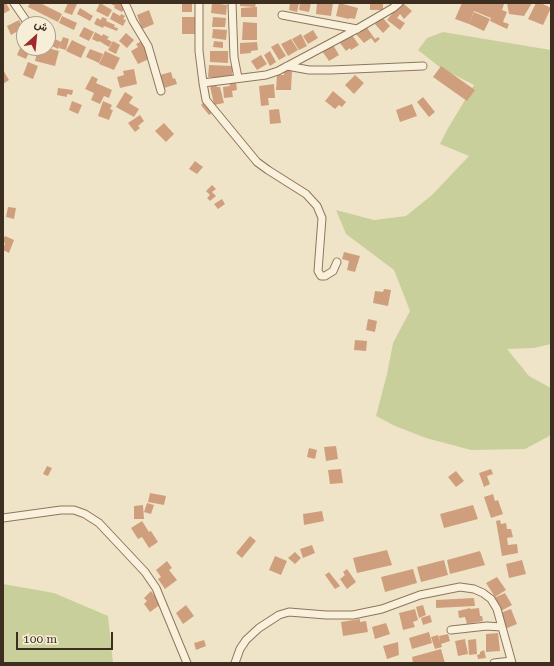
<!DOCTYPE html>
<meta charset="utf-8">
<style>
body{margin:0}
#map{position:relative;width:554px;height:666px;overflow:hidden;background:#f0e4c8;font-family:"Roboto Serif",Vazirmatn,serif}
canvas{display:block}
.frame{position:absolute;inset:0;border:4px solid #3d2e20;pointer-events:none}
.north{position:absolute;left:16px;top:16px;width:40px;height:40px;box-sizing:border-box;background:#f7eed8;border:1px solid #ada18e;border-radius:50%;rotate:27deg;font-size:11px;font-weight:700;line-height:16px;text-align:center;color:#3d2e20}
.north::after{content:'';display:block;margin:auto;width:14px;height:18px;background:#9e2a2b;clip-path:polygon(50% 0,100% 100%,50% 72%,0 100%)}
.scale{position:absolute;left:16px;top:632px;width:97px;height:18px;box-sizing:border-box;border:2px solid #3d2e20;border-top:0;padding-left:5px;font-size:12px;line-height:14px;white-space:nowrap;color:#3d2e20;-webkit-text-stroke:3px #f7eed8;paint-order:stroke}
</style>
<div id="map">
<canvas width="554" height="666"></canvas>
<div class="frame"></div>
<div class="north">ش</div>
<div class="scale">100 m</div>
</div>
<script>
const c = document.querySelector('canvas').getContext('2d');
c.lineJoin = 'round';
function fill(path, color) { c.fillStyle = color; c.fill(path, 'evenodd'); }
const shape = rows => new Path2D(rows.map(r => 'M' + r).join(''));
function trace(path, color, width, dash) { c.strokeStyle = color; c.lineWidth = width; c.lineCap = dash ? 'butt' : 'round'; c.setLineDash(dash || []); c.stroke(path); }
const green = shape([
 [443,32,551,50,551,344,534,348,507,349,529,376,551,388,551,435,525,449,471,450,426,438,395,426,376,416,387,374,393,343,410,311,394,270,346,234,336,210,374,220,406,216,432,195,469,156,440,144,447,130,474,85,441,68,418,50,427,38],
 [3,584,54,593,108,616,113,663,3,663]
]);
const building = shape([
 [3,3,6,3,10,10,3,14],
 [30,3,40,3,62,14,58,22,28,7],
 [68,3,77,4,72,15,64,12],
 [100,3,112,10,108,17,96,11],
 [109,3,120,3,126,6,122,12,114,8,115,6],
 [182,3,192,3,192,12,182,12],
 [212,3,227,5,226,15,211,13],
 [240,3,256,3,255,7,240,6],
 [290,3,299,3,297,12,289,10],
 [300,3,311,3,309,12,299,10],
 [317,3,333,3,331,16,316,14],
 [339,3,358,8,355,19,349,18,349,19,336,16],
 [370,3,383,3,383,10,370,10],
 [403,3,412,11,404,19,400,14,397,18,405,23,400,30,387,20,395,10,396,11],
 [462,3,504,4,502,10,507,12,503,22,509,24,507,29,490,21,491,18,474,11,469,24,455,19],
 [507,3,532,3,524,16,509,14],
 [536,3,541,3,551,8,543,25,528,19],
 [255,7,257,7,257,17,241,17,241,8],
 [80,8,93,16,90,21,77,14],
 [149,10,154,24,142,29,137,15],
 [113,12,120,16,121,14,125,16,123,19,126,20,123,26,110,19],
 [474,12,490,19,484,31,469,24],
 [62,16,77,23,74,30,59,23],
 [102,17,107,19,106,21,115,25,114,27,118,28,117,31,104,26,103,28,94,24,97,18,101,20],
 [182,17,197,17,197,34,182,34],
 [213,17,226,18,225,27,212,27],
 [382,17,390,26,383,33,375,24],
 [19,20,23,28,11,35,7,26],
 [243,22,257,23,257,40,242,40],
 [365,25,375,39,378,37,380,39,375,43,371,38,364,43,355,33],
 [84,27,94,32,89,41,79,36],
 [213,29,227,30,226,40,212,38],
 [313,30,318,38,308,44,303,36],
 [95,32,102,36,103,34,109,37,107,39,112,42,109,47,99,41,98,42,92,39],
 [126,33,134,40,127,48,119,41],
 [301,34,307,46,299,50,292,39],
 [352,35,359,45,351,50,350,48,346,51,340,43],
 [63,37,69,39,66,50,59,48,61,43,58,49,50,45,53,38,61,42],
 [291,39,298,50,288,56,281,44],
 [72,40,86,47,81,58,66,51],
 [113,41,120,45,116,54,108,50],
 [142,41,151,58,138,64,131,51,138,47,136,44],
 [214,41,223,42,223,48,213,47],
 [257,42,258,50,251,51,251,53,240,54,240,43],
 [278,43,286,56,279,60,271,47],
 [333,45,339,55,329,61,322,51],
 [21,46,30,50,26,59,17,55],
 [38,48,47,48,59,51,55,66,35,61],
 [90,49,103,54,99,63,86,57],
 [105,51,120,58,114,70,99,64],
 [210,51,228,51,228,63,210,62],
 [270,51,276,62,270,66,264,55],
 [261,55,267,64,257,70,251,61],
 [28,62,38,66,33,79,23,75],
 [209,65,232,66,232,78,208,77],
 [441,66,475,90,467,101,433,77],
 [134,69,137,84,120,88,117,77,124,75,123,71],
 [3,70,9,80,3,84],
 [284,70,292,70,291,90,276,90,277,75,284,75],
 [171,72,173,79,175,78,177,84,164,88,160,75],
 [355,75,364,83,354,94,345,85],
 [92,76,98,79,96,83,112,90,109,98,104,96,100,104,91,100,94,93,85,89],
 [236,82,237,90,232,91,233,97,224,98,223,87,230,86,229,83],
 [274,84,275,98,268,98,269,105,261,106,259,86],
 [216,85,217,87,220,87,224,103,214,105,210,86],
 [58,88,73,90,72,95,67,94,67,97,57,95],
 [333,91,346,102,342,107,339,105,335,109,325,101],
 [125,92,133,97,129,103,139,109,134,117,116,107],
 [423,97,435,112,429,117,417,102],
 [72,101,82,105,78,114,69,110],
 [103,101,112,105,110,109,113,110,109,120,98,116],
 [205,101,214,111,209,115,201,105],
 [412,104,417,116,400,122,396,110],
 [279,109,281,123,270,124,269,110],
 [140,115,144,121,138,126,140,128,135,132,128,123],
 [164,123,174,134,166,142,155,131],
 [195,161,203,167,197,174,189,169],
 [212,185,216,189,212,192,216,196,210,201,207,198,210,195,206,191],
 [222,199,225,204,218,209,214,204],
 [8,207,16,208,14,219,6,217],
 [5,236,14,240,9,253,3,250,5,243,3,242,3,240],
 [344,252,360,256,355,272,347,270,349,261,342,259],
 [384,289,391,290,388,306,373,303,375,291,383,292],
 [368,319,377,321,375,332,366,330],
 [355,340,367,341,366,351,354,350],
 [336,446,338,459,326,461,324,447],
 [309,448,317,450,315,459,307,457],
 [47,466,52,468,48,476,43,474],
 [341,469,343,483,330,484,328,470],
 [491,469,493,474,487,476,490,484,484,487,479,473],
 [456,471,464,481,456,487,448,477],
 [150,493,166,496,164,505,148,502],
 [493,494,495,501,498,500,503,514,491,518,484,497],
 [147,503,154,505,151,514,144,512],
 [143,505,144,519,134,519,134,506],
 [473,505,478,519,444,528,440,514],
 [322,511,324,521,304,525,303,514],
 [500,520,501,524,506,523,507,529,511,529,513,537,507,538,508,545,517,544,518,553,502,556,496,521],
 [142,521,149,532,151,531,158,542,149,548,142,537,138,539,131,528],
 [250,536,256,541,242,558,236,553],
 [312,545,315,553,303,558,300,549],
 [387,550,392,565,357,573,353,558],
 [480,551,485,565,450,574,447,560],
 [295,552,301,558,295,564,288,558],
 [275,556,287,561,281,575,269,570],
 [444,560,448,575,421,582,417,567],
 [522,560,526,574,509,578,506,564],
 [167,561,172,568,169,570,177,580,165,589,158,579,161,577,156,570],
 [347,569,356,582,347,589,340,579,345,575,343,572],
 [413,569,417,583,385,592,381,577],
 [329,572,340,586,335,589,325,575],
 [497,577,506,590,495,597,486,583],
 [151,591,161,604,150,612,144,604,147,601,144,598],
 [505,593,512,605,501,611,494,598],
 [474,598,475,606,436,608,436,600],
 [186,605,194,616,183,624,176,613],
 [423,605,426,615,419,618,416,607],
 [470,608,470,609,479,608,480,616,482,616,483,621,467,624,465,617,459,618,458,611],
 [415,609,418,620,413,622,415,627,403,630,399,613],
 [511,609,517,624,505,629,500,613],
 [430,615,432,622,423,625,421,618],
 [360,619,360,622,366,621,368,632,343,636,341,622],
 [386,623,390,634,375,639,372,627],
 [429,632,432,643,412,649,409,638],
 [498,633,500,651,486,652,486,634],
 [448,634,450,641,441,644,442,647,435,649,431,637,438,635,440,642,439,636],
 [465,639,468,654,458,656,455,641],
 [476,639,477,654,469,655,468,640],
 [204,640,206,646,196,650,194,643],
 [398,642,399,655,387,659,383,646],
 [441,649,445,663,413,663,412,657],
 [484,650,486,658,478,659,477,655,480,654,480,652]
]);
const minor = shape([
 [14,3,25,19,27,24],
 [125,3,133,21,148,46,161,91],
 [199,3,199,51,203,83,266,75,278,71,357,29,393,8,399,3],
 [232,3,234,57,238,78],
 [282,15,357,29],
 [287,66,309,70,331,70,423,66],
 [203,83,206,100,257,162,268,170,306,194,317,206,322,218,318,271,321,276,325,276,333,271,337,262],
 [3,518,61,510,74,510,85,514,99,523,145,572,156,588,187,663],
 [451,630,487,626,501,627],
 [235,663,240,649,246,640,259,628,279,615,289,612,326,615,353,615,382,609,420,595,460,587,474,589,483,593,491,599,497,609,512,663],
 [494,663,511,661]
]);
fill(green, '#c9cf9b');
fill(building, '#cf9f7d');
trace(minor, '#8d765c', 9);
trace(minor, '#faf1dc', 7);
</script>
